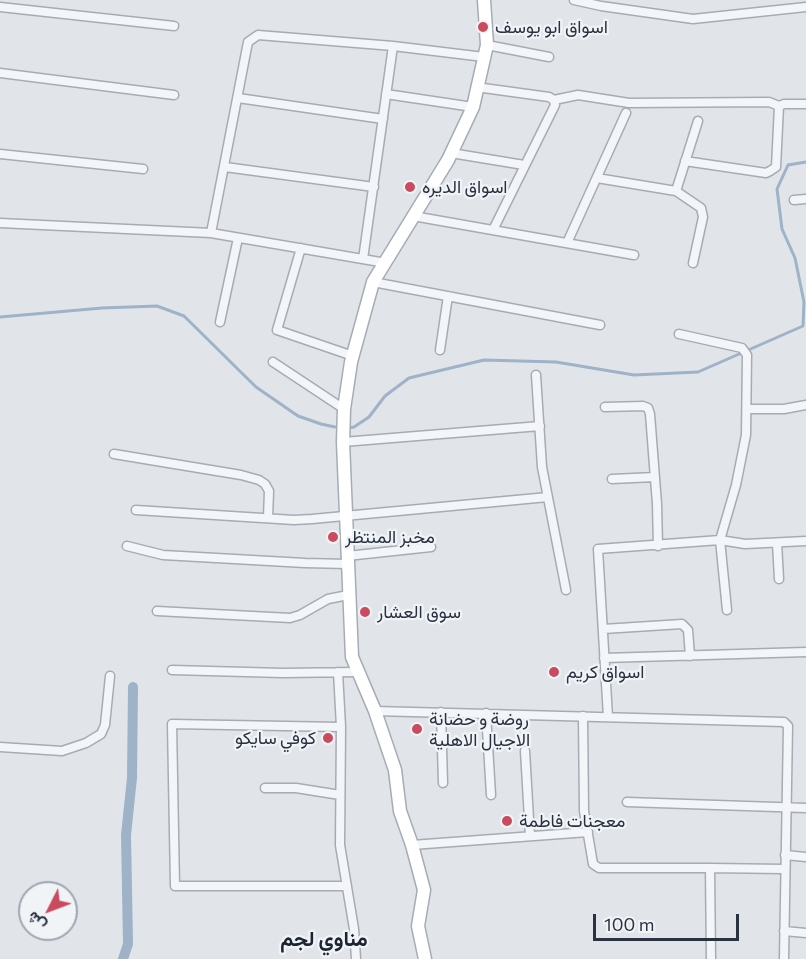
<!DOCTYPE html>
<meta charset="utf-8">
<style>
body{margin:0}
#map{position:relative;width:806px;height:959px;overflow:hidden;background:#e1e5ea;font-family:Commissioner,Vazirmatn,sans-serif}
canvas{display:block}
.north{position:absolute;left:18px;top:881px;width:60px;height:60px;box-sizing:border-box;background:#f1f4f7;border:2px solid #a1a6ae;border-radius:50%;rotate:228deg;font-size:16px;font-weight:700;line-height:24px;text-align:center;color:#2a3241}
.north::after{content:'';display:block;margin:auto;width:21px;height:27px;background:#ca4b5e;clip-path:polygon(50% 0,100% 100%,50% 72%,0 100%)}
.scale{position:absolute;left:593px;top:914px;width:146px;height:27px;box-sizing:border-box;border:3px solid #2a3241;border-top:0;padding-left:8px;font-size:18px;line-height:21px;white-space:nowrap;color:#2a3241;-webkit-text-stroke:4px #f1f4f7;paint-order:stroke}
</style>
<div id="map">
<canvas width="806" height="959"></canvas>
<div class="north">ش</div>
<div class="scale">100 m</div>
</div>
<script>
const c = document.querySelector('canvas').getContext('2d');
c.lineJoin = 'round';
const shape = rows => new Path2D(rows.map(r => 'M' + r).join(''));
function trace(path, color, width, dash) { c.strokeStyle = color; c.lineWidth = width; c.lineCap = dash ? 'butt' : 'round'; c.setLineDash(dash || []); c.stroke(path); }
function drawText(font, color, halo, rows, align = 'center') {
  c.font = font + ' Commissioner,Vazirmatn,sans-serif'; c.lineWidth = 4.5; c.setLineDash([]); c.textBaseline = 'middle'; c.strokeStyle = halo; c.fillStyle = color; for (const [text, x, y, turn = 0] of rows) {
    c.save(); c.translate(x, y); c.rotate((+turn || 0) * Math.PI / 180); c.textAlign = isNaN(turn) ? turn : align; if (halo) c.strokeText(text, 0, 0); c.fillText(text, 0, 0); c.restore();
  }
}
const stream = shape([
 [0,317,102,308,157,306,184,316,256,387,298,416,321,424,335,427],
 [348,428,354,427,369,417,385,396,409,378,484,360,556,362,634,375,698,372,803,326,804,302,795,258,782,229,777,189,788,165,806,162]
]);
const canal = shape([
 [123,959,128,944,126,835,132,778,133,687]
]);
const street = shape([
 [574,0,601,6,693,19,806,7],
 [0,7,174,26],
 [487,45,549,57],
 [0,73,174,95],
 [476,87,549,97,554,100,555,105,493,230],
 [386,94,473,107],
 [238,98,383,119],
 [554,100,578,95,629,103,769,102,779,106],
 [451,153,524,165],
 [0,154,143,169],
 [685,161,766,173,770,171,776,167,779,106,784,104,806,104],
 [225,167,374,187],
 [597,178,676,191,701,208,703,217,693,263],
 [676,191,698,121],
 [794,200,806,199],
 [413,216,634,255],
 [0,223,211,233,386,263],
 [211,233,248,42,258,35,393,46,484,57],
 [567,243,626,113],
 [301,248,277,330,353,356],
 [363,259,393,46],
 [373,282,600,325],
 [220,322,238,238],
 [679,334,742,348,747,355,746,435,736,485,720,540,727,610],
 [440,350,448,296],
 [273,362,344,409],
 [536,375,542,467,566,590],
 [605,407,643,406,648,408,650,414,657,504,658,546],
 [747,409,784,409,806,405],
 [343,442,540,426],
 [114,454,241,475,259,480,265,484,269,491,268,518],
 [612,479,655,477],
 [136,510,294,520,312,519,548,497],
 [777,543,779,579],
 [127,546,163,555,305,563,348,564],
 [347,556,431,547],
 [157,611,290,618,300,615,328,599,348,595],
 [603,629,682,624,688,630,690,656],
 [604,658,806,652],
 [172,670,283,673,357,672],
 [338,672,341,727,340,845,354,929,356,959],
 [375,711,784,722,788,726,784,959],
 [441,712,443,783],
 [486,713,491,795],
 [583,716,584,811,593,864,599,868,710,868],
 [608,717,598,549,720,540,745,544,806,541],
 [341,727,172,724,175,886,347,886],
 [0,747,62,751,86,743,101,734,105,725,110,676],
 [525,751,530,836],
 [265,788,296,788,340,795],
 [627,802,806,808],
 [412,845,588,832],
 [785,855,806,857],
 [784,931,806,933],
 [711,959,710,868,784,869]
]);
const secondary = shape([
 [425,959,418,926,424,890,412,845,400,811,395,770,375,711,352,657,343,442,344,409,351,362,373,282,448,160,473,107,487,45,484,0]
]);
const markers = [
 [483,27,6,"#ca4b5e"],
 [410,187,6,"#ca4b5e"],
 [333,537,6,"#ca4b5e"],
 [365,612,6,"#ca4b5e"],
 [554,672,6,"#ca4b5e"],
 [417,729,6,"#ca4b5e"],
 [328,738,6,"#ca4b5e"],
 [507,821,6,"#ca4b5e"]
];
const poiNames = [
 ["اسواق ابو يوسف",495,27],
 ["اسواق الديره",422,187],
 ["مخبز المنتظر",345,537],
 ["سوق العشار",377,612],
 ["اسواق كريم",566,672],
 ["روضة و حضانة",429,719],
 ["الاجيال الاهلية",429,740],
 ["كوفي سايكو",316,738,"right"],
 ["معجنات فاطمة",519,821]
];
const quarterNames = [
 ["مناوي لجم",324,939]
];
trace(stream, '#9eb2c8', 3);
trace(canal, '#9eb2c8', 10);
trace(street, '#a6acb4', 11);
trace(secondary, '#a6acb4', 15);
trace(street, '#f4f5f8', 8);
trace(secondary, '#fff', 12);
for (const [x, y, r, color] of markers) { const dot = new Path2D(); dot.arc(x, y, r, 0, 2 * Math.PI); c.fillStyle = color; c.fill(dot); trace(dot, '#f1f4f7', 2); }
drawText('18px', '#2a3241', '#f1f4f7', poiNames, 'left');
drawText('bold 21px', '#1c2432', '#f1f4f7', quarterNames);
</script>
